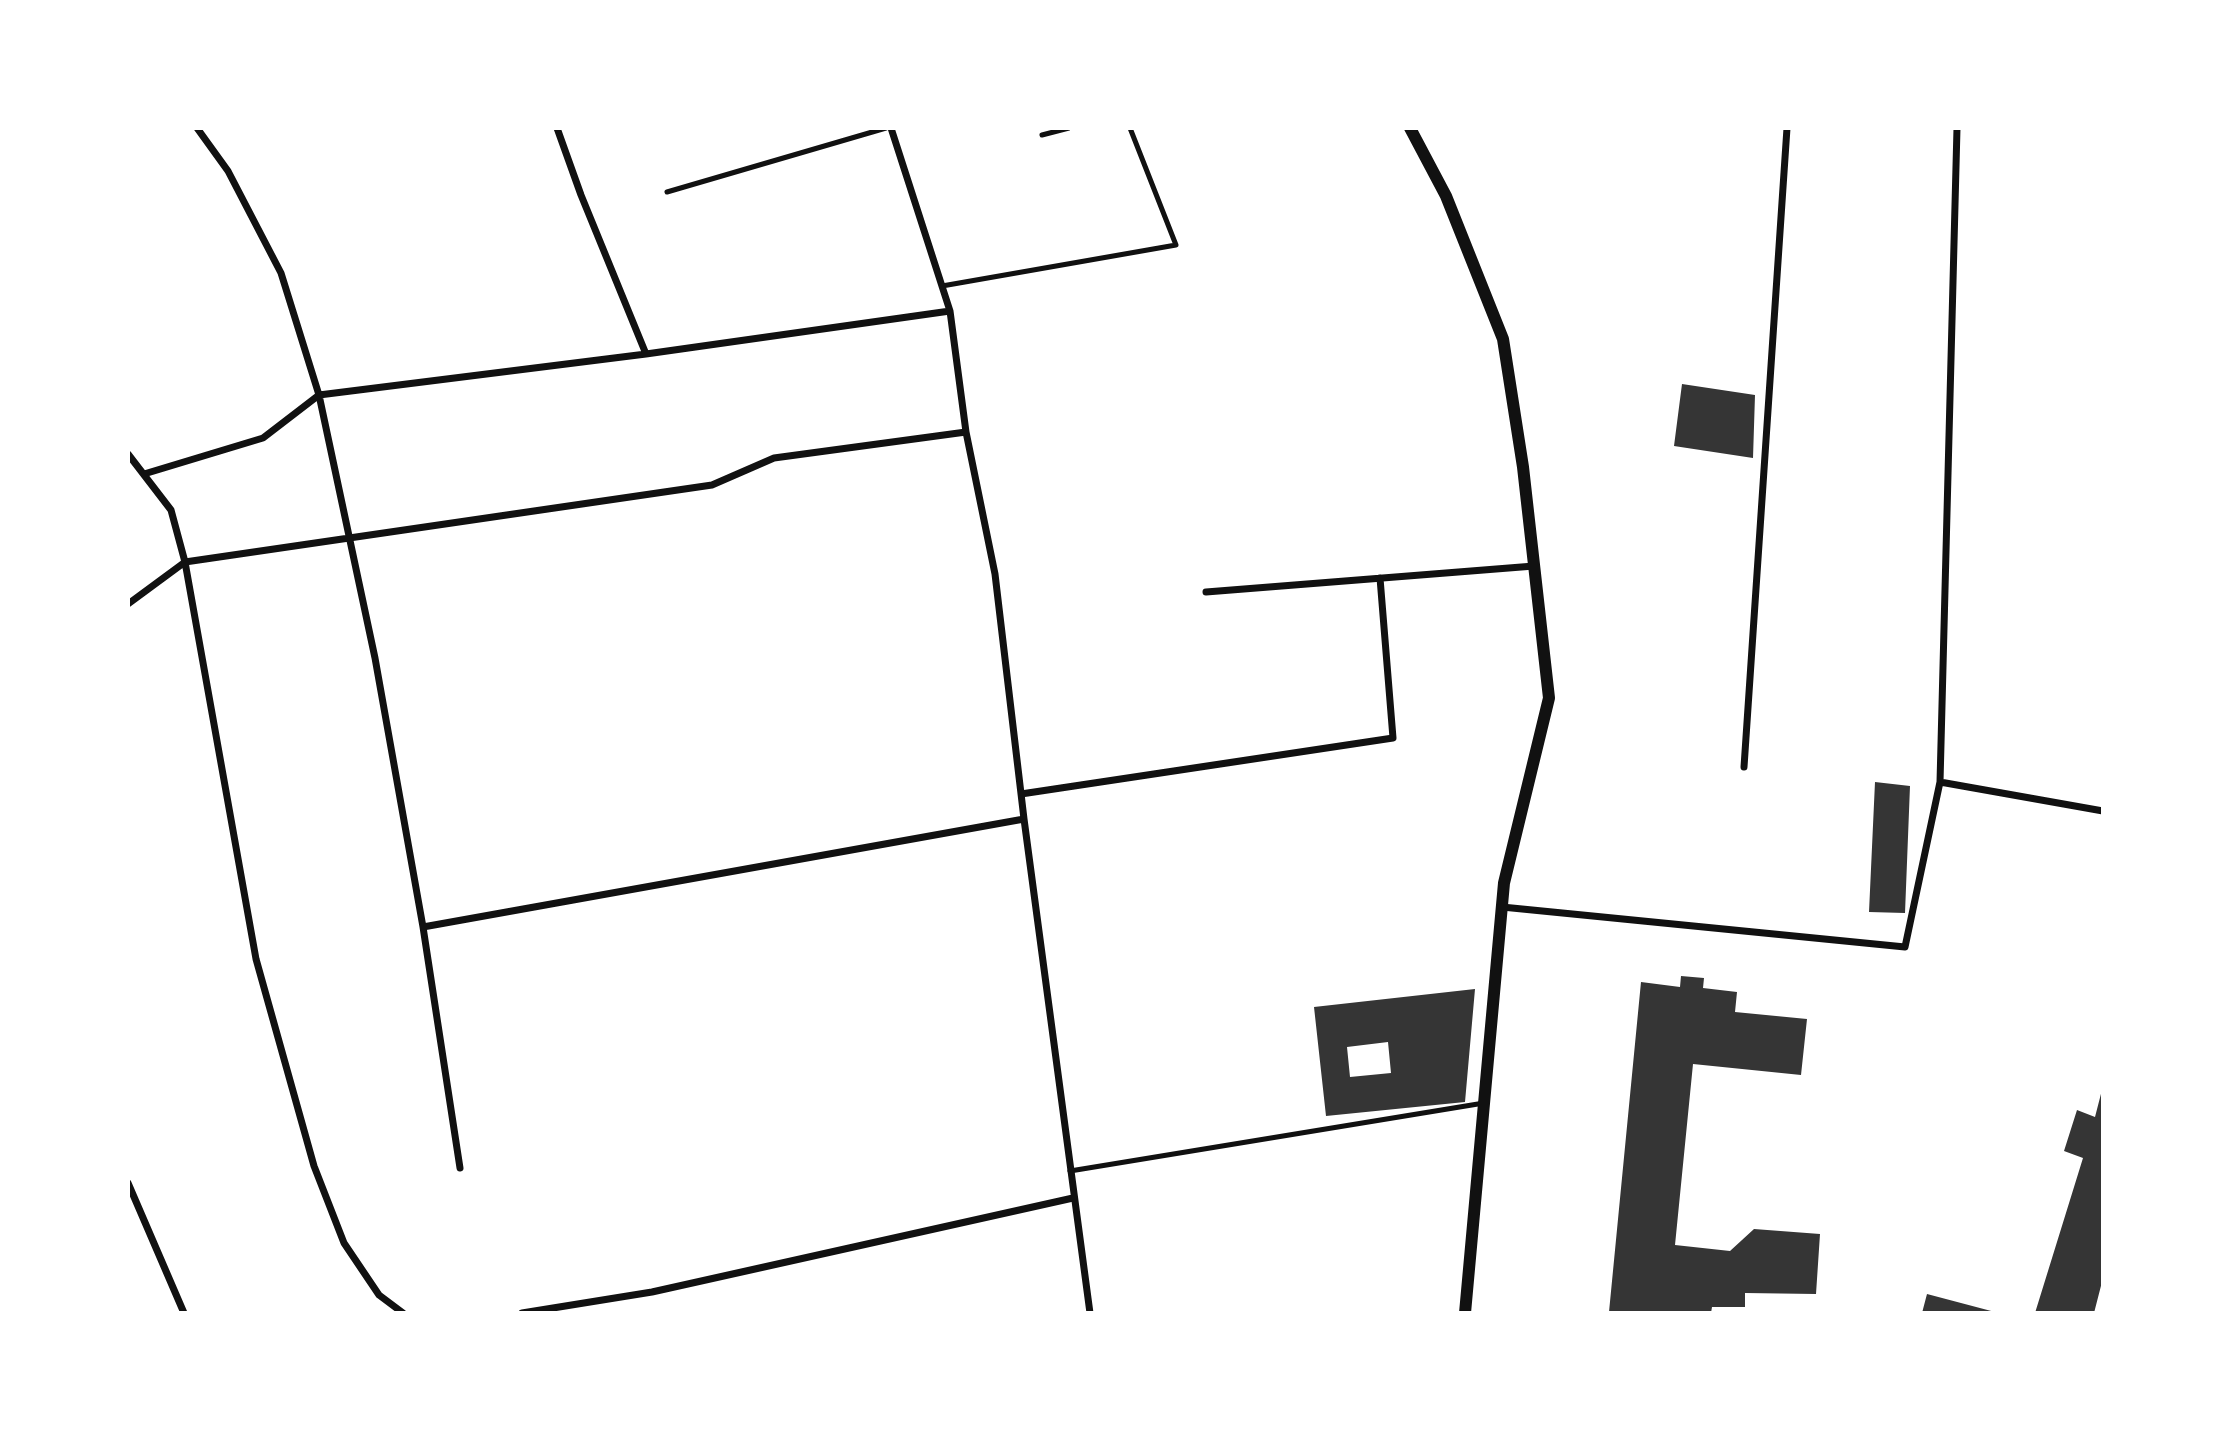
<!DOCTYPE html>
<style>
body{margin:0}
#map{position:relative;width:2231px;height:1441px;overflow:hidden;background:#fff;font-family:"Source Serif 4",serif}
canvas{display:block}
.frame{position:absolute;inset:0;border:130px solid #fff;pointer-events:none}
</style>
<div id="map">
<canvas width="2231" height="1441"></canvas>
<div class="frame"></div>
</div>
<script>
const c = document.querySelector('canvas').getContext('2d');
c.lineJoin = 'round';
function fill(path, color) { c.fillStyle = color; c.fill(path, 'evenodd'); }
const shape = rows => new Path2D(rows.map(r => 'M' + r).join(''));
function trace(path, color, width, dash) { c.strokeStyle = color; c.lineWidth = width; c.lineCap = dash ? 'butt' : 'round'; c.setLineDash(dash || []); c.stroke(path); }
const building = shape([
 [1682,384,1755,395,1753,458,1674,446],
 [1875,782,1910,786,1905,913,1869,912],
 [1681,976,1704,978,1703,988,1737,992,1735,1012,1807,1019,1801,1075,1693,1064,1675,1245,1730,1251,1754,1229,1820,1234,1816,1294,1745,1293,1745,1307,1712,1307,1711,1313,1609,1312,1641,982,1680,987],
 [1475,989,1465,1102,1326,1116,1314,1007],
 [1388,1042,1391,1073,1350,1077,1347,1047],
 [2103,1086,2103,1278,2094,1313,2035,1313,2083,1158,2064,1151,2077,1110,2095,1117],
 [1927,1294,1995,1312,1994,1313,1922,1313]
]);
const service = shape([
 [1042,135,1069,128],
 [667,192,886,128],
 [942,286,1176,245,1130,128],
 [1070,1171,1484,1103]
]);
const minor = shape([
 [197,128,228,171,281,273,319,395,375,658,423,927,460,1168],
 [557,128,581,195,646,354],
 [891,128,950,311,966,432,995,574,1024,819,1090,1313],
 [128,454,171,510,185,562,256,959,314,1166,344,1243,379,1295,403,1313],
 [144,474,263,438,319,395,646,354,950,311],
 [1206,592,1534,566],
 [128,604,185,562,712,485,774,458,966,432],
 [1744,767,1787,128],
 [1940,782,2103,811],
 [1021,794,1393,738,1380,578],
 [1502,907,1905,947,1940,782,1957,128],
 [423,927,1024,819],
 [128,1183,184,1313],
 [522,1313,652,1292,1073,1198]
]);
const tertiary = shape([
 [1410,128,1446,196,1503,339,1523,467,1549,698,1504,883,1465,1313]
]);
fill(building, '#353535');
trace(service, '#111', 5);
trace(minor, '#111', 7);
trace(tertiary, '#111', 12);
</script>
